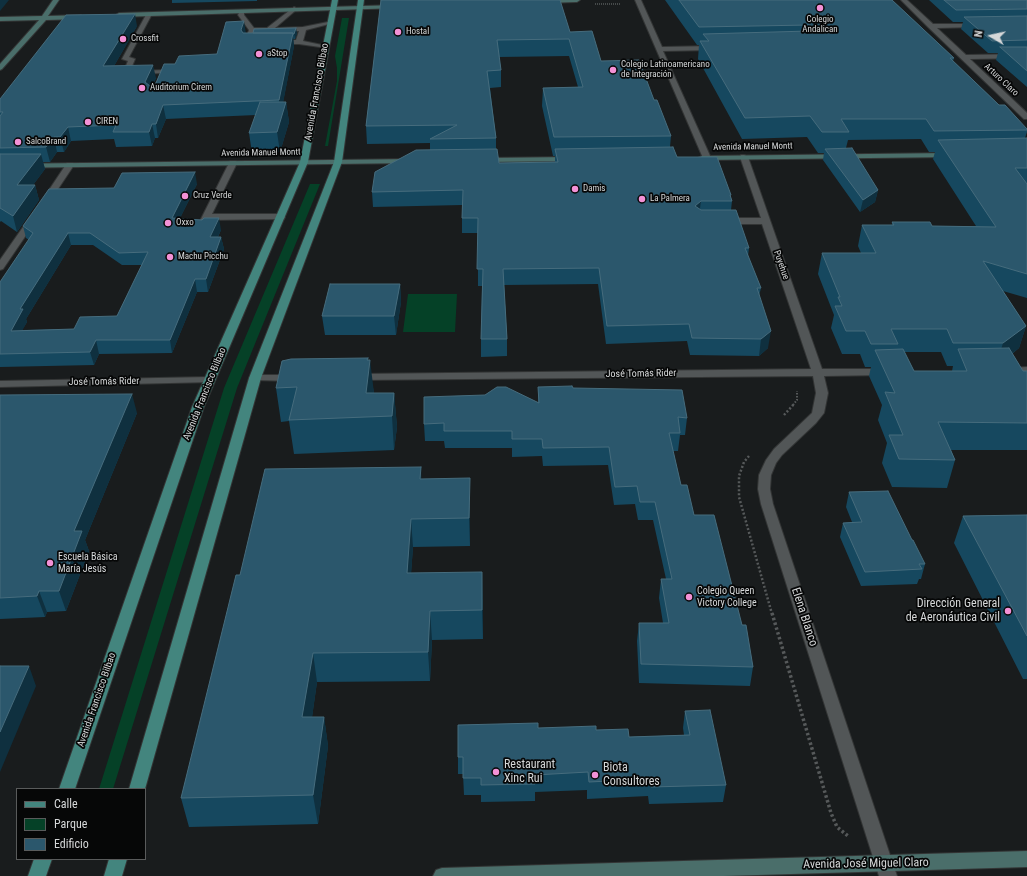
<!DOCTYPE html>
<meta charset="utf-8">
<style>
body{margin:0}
#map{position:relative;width:1027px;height:876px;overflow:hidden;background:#191c1d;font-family:"Roboto Condensed",sans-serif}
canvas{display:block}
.legend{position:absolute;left:16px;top:788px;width:130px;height:72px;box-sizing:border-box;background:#060707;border:1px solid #595b5b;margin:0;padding:5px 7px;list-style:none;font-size:12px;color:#d6d8d9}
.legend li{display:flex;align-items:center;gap:8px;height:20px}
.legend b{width:20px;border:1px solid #595b5b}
.north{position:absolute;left:971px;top:16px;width:40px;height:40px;-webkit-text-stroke:3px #060707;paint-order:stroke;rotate:279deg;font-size:11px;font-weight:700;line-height:16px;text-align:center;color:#d6d8d9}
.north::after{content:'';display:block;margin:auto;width:14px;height:18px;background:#d6d8d9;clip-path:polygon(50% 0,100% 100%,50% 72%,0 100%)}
</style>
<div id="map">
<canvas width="1027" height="876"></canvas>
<ul class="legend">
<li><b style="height:5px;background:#43857e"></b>Calle</li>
<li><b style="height:11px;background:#054127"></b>Parque</li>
<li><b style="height:11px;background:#2b576c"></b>Edificio</li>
</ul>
<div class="north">N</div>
</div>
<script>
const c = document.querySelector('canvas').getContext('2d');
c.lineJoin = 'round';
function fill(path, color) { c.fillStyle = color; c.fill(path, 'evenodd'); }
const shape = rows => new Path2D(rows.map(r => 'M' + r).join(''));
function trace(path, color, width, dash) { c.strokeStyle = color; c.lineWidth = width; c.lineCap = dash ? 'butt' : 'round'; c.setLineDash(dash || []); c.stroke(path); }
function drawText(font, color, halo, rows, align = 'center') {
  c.font = font + ' "Roboto Condensed",sans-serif'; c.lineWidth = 3.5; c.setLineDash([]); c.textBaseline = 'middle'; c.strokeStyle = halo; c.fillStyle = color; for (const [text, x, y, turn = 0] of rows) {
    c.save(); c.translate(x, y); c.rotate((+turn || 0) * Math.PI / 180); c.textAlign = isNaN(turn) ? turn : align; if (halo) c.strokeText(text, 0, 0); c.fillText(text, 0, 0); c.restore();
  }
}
const green = shape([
 [342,18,349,18,328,146,325,146,337,81,337,68,335,56],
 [310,184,320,184,237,388,113,789,99,789,224,388],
 [408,294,457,294,455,332,403,332]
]);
const pathFar3 = shape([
 [595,4,620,4]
]);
const pathFar2 = shape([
 [793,405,797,400,797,391]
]);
const pathFar1 = shape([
 [784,415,794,404],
 [749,456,744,462,739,476,739,497,772,614]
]);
const path = shape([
 [772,613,831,813,837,827,848,836]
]);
const lane = shape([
 [294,7,296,8,296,10,275,28,303,27,333,21,333,23,306,30,303,41,327,46,327,48,299,44,245,44,244,43,249,30,238,15,240,10,244,10,244,15,254,28,267,28,294,7],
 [299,31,296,40,251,41,254,32,299,31],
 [147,13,152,14,129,57,135,59,130,71,167,70,168,71,163,83,160,85,157,83,161,73,126,75,123,73,128,61,122,59,147,13],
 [230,161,236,161,237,163,212,214,281,214,285,217,284,219,209,220,206,225,200,225,199,223,230,161]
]);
const street = shape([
 [635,0,641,0,662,47,714,46,717,48,714,50,663,51,711,158,710,160,707,160,703,158,635,0],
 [901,0,907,0,933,24,979,24,979,26,977,27,937,28,966,55,1027,54,1027,58,970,59,1027,113,1027,119,1024,119,928,27,901,0],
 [741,155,744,155,748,157,822,369,885,369,891,372,885,375,824,376,828,393,824,413,816,423,782,455,776,463,771,475,770,489,773,504,897,876,879,876,761,504,758,489,759,475,766,460,774,449,812,413,816,393,813,376,356,380,350,377,356,374,811,369,762,224,725,224,721,221,725,218,761,218,740,157,741,155],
 [67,163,73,163,74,165,48,204,42,204,41,202,67,163],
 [33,216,37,219,3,269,0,270,0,260,30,217,33,216],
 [1027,367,1027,373,1008,374,1002,371,1008,368,1027,367],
 [255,375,294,375,300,378,294,381,251,380,249,378,251,376,255,375],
 [209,377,215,380,213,382,0,387,0,381,209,377]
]);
const secondary = shape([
 [53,0,59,0,48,16,81,15,84,17,81,19,46,20,2,69,0,70,0,64,39,20,0,21,0,17,42,16,53,0],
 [543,0,580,0,577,2,545,3,543,2,543,0],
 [397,5,399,6,399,8,119,17,116,15,119,13,397,5],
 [950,153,954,155,953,157,702,160,698,158,702,156,950,153],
 [572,157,575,157,575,161,482,162,478,160,482,158,572,157],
 [412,159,416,161,415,163,0,168,0,164,412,159],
 [1027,851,1027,867,724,876,433,876,436,870,442,868,1027,851]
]);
const primary = shape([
 [332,0,338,0,308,162,204,407,75,789,59,789,192,407,300,162,332,0],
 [358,0,364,0,342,162,261,378,145,789,129,789,249,378,334,162,358,0],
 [34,859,52,859,46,876,28,876,34,859],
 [109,859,127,859,122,876,104,876,109,859]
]);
const wall = shape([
 [172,0,257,0,257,1,172,3],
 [381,0,570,32,601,61,654,100,671,136,670,147,677,157,731,195,731,198,732,201,731,210,749,248,748,256,761,288,759,296,768,348,759,356,690,355,687,341,606,344,598,284,504,285,507,339,507,356,481,357,481,339,482,286,478,286,478,233,462,233,462,205,373,207,372,192,430,150,430,143,367,144,366,126],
 [569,56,578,87,543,88,542,106,553,156,555,156,555,162,499,163,496,149,496,138,490,88,501,87,501,70,499,57],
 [665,0,892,0,954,58,953,61,999,105,1027,129,1027,132,1025,138,1027,138,1027,298,1003,291,1026,326,1019,348,1012,354,1023,371,1027,371,1027,450,951,450,955,460,947,488,892,487,882,463,887,443,878,420,882,405,869,376,871,367,865,367,860,354,842,354,831,328,834,315,818,274,822,253,861,253,858,246,862,225,892,225,892,222,932,226,976,226,933,159,935,152,929,152,921,139,848,140,846,148,878,190,875,202,860,212,823,160,824,153,818,153,807,137,742,139,698,59,699,45,697,45],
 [904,352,941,352,947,366,953,366,952,371,914,371],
 [929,0,1027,0,1027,87,996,60,998,53,988,53,961,29,963,22,953,22],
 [137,26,114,66,156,78,153,84,156,83,175,64,217,54,246,33,297,33,295,39,293,39,294,46,283,102,286,102,289,122,280,152,252,153,249,133,256,115,166,119,158,138,155,138,152,146,116,147,114,139,71,141,64,152,57,152,50,162,43,162,45,169,33,185,35,185,39,200,17,232,1,221,0,222,0,99],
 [197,184,180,218,221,230,218,237,221,237,224,249,208,292,197,292,172,353,99,354,94,365,0,367,0,282,29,240,26,238,23,226,114,188],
 [71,245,93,245,122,265,142,265,117,316,74,329,22,330,27,322,26,319],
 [400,284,401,302,396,335,325,335,322,316],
 [368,360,374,393,394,393,397,427,394,450,294,454,289,421,281,422,276,388],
 [538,387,573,388,687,418,685,435,680,435,678,451,673,451,681,485,742,625,753,667,750,686,639,683,637,641,639,623,663,623,659,598,661,579,666,579,653,520,638,520,635,504,614,505,608,465,543,466,542,456,512,457,512,448,445,448,444,441,425,441,424,424,538,402],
 [0,395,137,413,85,540,89,551,66,611,47,612,45,617,0,619],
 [421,467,421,479,470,506,470,546,413,547,411,573,483,600,483,639,432,640,430,681,317,682,312,717,324,717,328,746,318,824,189,827,181,798,240,575],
 [849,492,912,540,925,564,921,579,919,579,917,584,861,586,840,537,843,523,852,522,846,507],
 [1027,515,1027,679,1023,679,954,543,963,516],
 [685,711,726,785,723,802,649,804,648,796,587,799,587,790,535,792,535,801,481,802,481,795,464,795,463,774,458,774,458,757,538,728,596,730,629,737,684,735,683,728]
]);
const shadedWall = shape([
 [0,0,9,0,0,11],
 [135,14,137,26,106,80,103,66],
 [244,21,246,34,243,42,241,30],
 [296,28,297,33,295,39,294,34],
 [293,33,294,46,281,114,279,100],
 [153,65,156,78,148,95,145,82],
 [286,102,289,122,280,152,277,132],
 [163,105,166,119,158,138,156,124],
 [152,124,155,138,152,146,149,132],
 [68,127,71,141,64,152,60,137],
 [54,137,57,152,50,162,46,147],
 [41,154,45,169,21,201,17,185],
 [195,172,197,184,174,230,172,218],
 [35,185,39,200,17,232,13,216],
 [878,190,875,202,860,212,863,200],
 [701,201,699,216,695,206],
 [219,218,221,230,212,249,210,237],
 [68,233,71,245,26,319,27,322,15,344,11,331,20,309],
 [221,237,224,249,208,292,206,279],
 [195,279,197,292,172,353,170,340],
 [400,284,401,302,396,335,394,316],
 [1026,326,1019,348,996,366,1003,343],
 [771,331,768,348,759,356,761,339],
 [96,340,99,354,94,365,90,352],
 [368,358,369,371,370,360,374,393,366,393],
 [394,393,397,427,394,450,392,416],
 [132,394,137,413,85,540,89,551,66,611,59,591,74,531],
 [421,467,422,494,420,479],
 [470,478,470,546,469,518],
 [411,519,413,547,409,601,407,573],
 [482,572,483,600,483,639,482,610],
 [39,591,47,612,45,617,37,596],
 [430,611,432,640,430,681,428,652],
 [313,653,317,682,308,746,302,717],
 [29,666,36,686,0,772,0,732],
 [324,717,328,746,318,824,313,795]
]);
const building = shape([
 [381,0,560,0,570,32,592,31,601,61,639,60,654,100,657,100,671,136,554,137,543,88,583,87,569,39,497,40,501,70,487,71,496,138,430,139,457,125,366,126,381,0],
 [679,0,892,0,954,58,950,58,999,105,1005,105,1027,129,1027,130,934,131,926,119,841,119,849,132,822,132,810,116,745,118,700,41,709,41,703,34,809,31,813,29,813,27,809,25,699,27,679,0],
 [944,0,1027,0,1027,9,956,10,944,0],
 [135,14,103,66,153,65,145,82,150,86,156,83,164,64,175,64,179,56,217,54,226,22,244,21,241,30,243,33,293,33,279,100,163,105,156,124,152,124,149,132,113,132,116,125,68,127,60,137,54,137,46,147,0,148,0,116,3,112,0,112,0,99,66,15,135,14],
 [1027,16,1027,40,992,41,964,17,1027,16],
 [296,28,294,34,293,34,293,33,253,33,254,29,296,28],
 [1000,47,1027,47,1027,71,1000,47],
 [260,102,286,102,277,132,249,133,260,102],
 [1027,138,1027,168,1015,168,1027,184,1027,274,983,261,1026,326,1003,343,953,343,947,329,891,329,898,344,871,344,865,331,846,331,835,306,842,306,838,297,840,297,822,253,876,253,862,225,894,225,892,222,930,222,932,226,996,227,938,140,1027,138],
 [673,147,677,157,717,157,731,195,730,195,732,201,701,201,695,206,701,210,736,210,749,248,745,248,761,288,757,288,771,331,761,339,692,338,689,324,607,326,599,268,503,269,507,339,481,339,483,269,477,269,478,218,462,218,463,190,372,192,375,172,416,150,497,149,499,163,558,162,555,149,673,147],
 [852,148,878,190,863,200,825,149,852,148],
 [0,154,41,154,17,185,35,185,13,216,0,208,0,154],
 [195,172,172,218,202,220,204,218,219,218,210,237,221,237,206,279,195,279,170,340,96,340,90,352,0,354,0,282,33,233,23,226,49,189,114,188,122,173,195,172],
 [68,233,90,233,119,253,148,252,117,316,80,317,74,329,11,331,23,309,20,309,68,233],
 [330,284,400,284,394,316,322,316,330,284],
 [1009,348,1023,371,1027,371,1027,423,938,422,955,460,899,459,889,435,903,435,885,392,895,393,875,350,903,349,914,371,967,371,958,349,1009,348],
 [368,358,367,360,370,360,366,393,394,393,392,416,289,420,297,387,276,388,282,361,291,359,368,358],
 [572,386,573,388,682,390,687,418,678,417,680,433,669,433,681,485,687,485,694,515,714,515,742,625,746,625,753,667,641,664,639,623,669,623,661,579,672,579,655,502,640,502,637,486,615,487,609,447,543,448,542,439,512,439,512,431,444,431,444,423,424,424,424,397,485,395,497,387,506,387,539,403,538,387,572,386],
 [132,394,74,531,82,531,59,591,39,591,37,596,0,598,0,395,132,394],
 [421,467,420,479,470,478,469,518,411,519,407,573,482,572,482,610,430,611,428,652,313,653,302,717,324,717,313,795,181,798,236,575,240,575,265,469,421,467],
 [888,491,912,540,913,540,925,564,919,564,922,569,865,572,843,523,862,522,849,492,888,491],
 [1027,515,1027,636,963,516,1027,515],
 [0,666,29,666,0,732,0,666],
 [710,710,726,785,651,787,650,779,589,782,588,772,535,775,535,784,481,785,481,778,463,778,463,757,458,757,458,725,538,723,538,728,596,726,596,730,628,729,629,737,690,735,685,711,710,710]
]);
const markers = [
 [820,8,4,"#f391d6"],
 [398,32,4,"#f391d6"],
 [123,39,4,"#f391d6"],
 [259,54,4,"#f391d6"],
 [613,70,4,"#f391d6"],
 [142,88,4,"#f391d6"],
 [88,122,4,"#f391d6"],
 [18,142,4,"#f391d6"],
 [575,189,4,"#f391d6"],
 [185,196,4,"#f391d6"],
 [642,199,4,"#f391d6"],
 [168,223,4,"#f391d6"],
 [170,257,4,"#f391d6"],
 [50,563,4,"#f391d6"],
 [689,597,4,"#f391d6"],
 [1008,611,4,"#f391d6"],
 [496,772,4,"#f391d6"],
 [595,775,4,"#f391d6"]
];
const farPoinames = [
 ["Colegio",820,20,"center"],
 ["Andalican",820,30,"center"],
 ["Hostal",406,32],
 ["Crossfit",131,39],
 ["aStop",267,54],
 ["Colegio Latinoamericano",621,65],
 ["de Integración",621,75],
 ["Auditorium Cirem",150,88],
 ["CIREN",96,122],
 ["SalcoBrand",26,142],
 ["Damis",583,189],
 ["Cruz Verde",193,196],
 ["La Palmera",650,199],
 ["Oxxo",176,223],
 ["Machu Picchu",178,257]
];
const farStreetnames = [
 ["Arturo Claro",1001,80,43],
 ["Avenida Manuel Montt",753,147,-1],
 ["Avenida Manuel Montt",261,153,-1],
 ["Puyehue",781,265,71]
];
const streetNames = [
 ["Avenida Francisco Bilbao",317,92,-80],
 ["José Tomás Rider",641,374,-1],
 ["José Tomás Rider",104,382,-1],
 ["Avenida Francisco Bilbao",205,394,-68],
 ["Avenida Francisco Bilbao",97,700,-71]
];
const poiNames = [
 ["Escuela Básica",58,557],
 ["María Jesús",58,569],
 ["Colegio Queen",697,591],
 ["Victory College",697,603]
];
const nearPoinames = [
 ["Dirección General",1000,604,"right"],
 ["de Aeronáutica Civil",1000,618,"right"],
 ["Restaurant",504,765],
 ["Xinc Rui",504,779],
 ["Biota",603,768],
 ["Consultores",603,782]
];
const nearStreetnames = [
 ["Elena Blanco",804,617,72],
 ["Avenida José Miguel Claro",866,864,-1]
];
fill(green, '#054127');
trace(lane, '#333535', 2);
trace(street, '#333535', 2);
trace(secondary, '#333535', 2);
trace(primary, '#333535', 2);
trace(pathFar3, '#56595a', 1.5, [1, 1]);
trace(pathFar2, '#56595a', 2, [1.5, 1.5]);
trace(pathFar1, '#56595a', 2.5, [2, 2]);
trace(path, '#56595a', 3.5, [2.5, 2.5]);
fill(lane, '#525657');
fill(street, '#525657');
fill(secondary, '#4a6e6a');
fill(primary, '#43857e');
fill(wall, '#16485f');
fill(shadedWall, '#0f303f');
fill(building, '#2b576c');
trace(building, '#466c7d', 1);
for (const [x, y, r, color] of markers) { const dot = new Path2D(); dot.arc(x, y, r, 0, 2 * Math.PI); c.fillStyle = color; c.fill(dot); trace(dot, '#060707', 1.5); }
drawText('9px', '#d6d8d9', '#060707', farPoinames, 'left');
drawText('9px', '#d6d8d9', '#060707', farStreetnames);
drawText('10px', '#d6d8d9', '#060707', streetNames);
drawText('10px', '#d6d8d9', '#060707', poiNames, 'left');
drawText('12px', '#d6d8d9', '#060707', nearPoinames, 'left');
drawText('12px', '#d6d8d9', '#060707', nearStreetnames);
</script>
